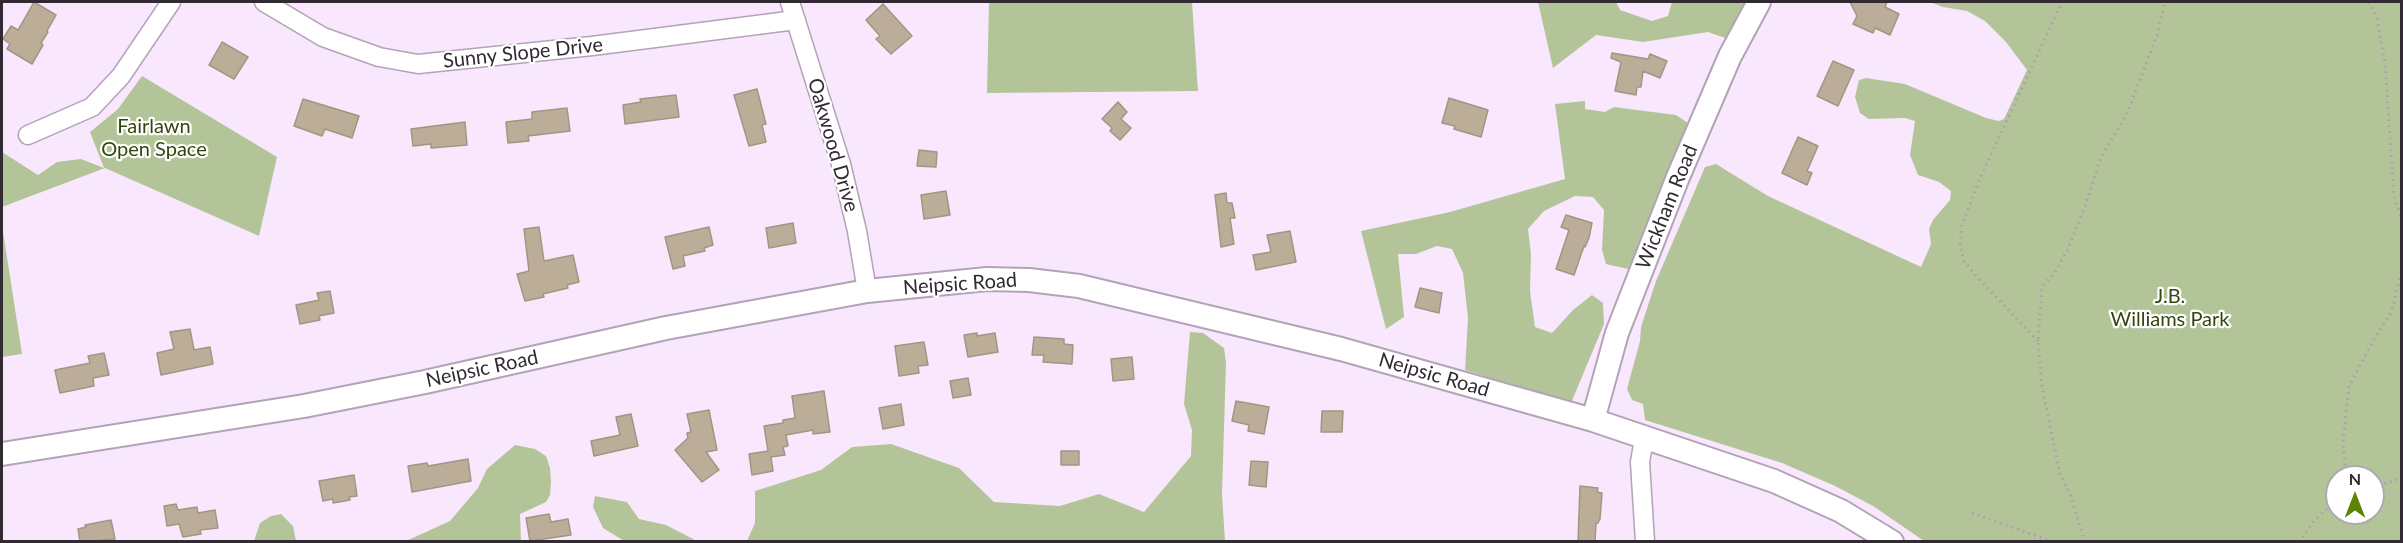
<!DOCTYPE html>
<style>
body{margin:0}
#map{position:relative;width:2403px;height:543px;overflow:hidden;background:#f9e8fd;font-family:Lato,sans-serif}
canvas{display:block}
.frame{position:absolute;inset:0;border:3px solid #312a32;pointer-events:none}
.north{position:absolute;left:2325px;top:465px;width:60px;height:60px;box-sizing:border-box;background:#fff;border:2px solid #adaaad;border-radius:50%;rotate:0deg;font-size:16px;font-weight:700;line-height:24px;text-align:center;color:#312a32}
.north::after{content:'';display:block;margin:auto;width:21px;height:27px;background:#5c8304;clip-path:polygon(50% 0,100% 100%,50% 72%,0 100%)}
</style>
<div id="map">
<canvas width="2403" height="543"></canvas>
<div class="frame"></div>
<div class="north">N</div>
</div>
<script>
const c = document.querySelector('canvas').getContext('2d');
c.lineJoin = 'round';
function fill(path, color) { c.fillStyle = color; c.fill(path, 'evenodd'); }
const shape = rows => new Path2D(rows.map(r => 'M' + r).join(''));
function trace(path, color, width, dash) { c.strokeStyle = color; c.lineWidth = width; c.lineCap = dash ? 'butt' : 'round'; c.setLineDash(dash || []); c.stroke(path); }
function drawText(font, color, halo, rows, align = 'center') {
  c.font = font + ' Lato,sans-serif'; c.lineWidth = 4.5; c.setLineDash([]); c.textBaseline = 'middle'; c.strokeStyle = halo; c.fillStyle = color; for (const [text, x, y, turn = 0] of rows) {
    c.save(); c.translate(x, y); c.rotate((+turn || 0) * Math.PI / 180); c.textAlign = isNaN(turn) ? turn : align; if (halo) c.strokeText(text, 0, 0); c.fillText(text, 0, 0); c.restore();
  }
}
const green = shape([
 [989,2,1192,2,1198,91,987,93],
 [1538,2,1616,2,1620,10,1652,21,1668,16,1672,2,1748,2,1728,39,1708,32,1643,42,1596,35,1553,68],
 [1930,2,2401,2,2401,541,1924,541,1873,506,1835,486,1782,463,1645,420,1643,404,1632,400,1627,389,1640,341,1641,327,1656,281,1705,167,1716,164,1768,196,1921,267,1931,244,1929,229,1933,220,1950,200,1951,191,1939,182,1918,175,1910,155,1915,121,1905,118,1869,119,1860,113,1855,97,1859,80,1866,78,1905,84,1986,118,1999,121,2004,119,2027,70,2006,42,1985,21,1967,11,1943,7],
 [2337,477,2373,477,2373,513,2337,513],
 [142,76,277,157,259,236,105,168,2,207,2,152,38,175,57,162,81,159,104,168,90,132,118,109],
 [1585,101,1585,109,1605,112,1614,107,1676,115,1691,125,1628,269,1606,264,1602,250,1604,210,1593,197,1575,196,1544,211,1528,229,1531,254,1530,291,1535,327,1552,333,1573,310,1592,295,1603,303,1604,324,1571,403,1465,370,1468,318,1463,273,1452,249,1437,246,1416,254,1398,254,1404,317,1386,329,1361,231,1450,212,1565,179,1555,104],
 [2,225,22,354,2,357],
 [1190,332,1203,333,1224,348,1226,363,1222,494,1225,541,747,541,755,523,755,491,821,470,852,447,891,444,959,468,994,502,1060,506,1099,494,1144,512,1191,456,1192,430,1184,404],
 [515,445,535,449,546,456,550,468,551,481,550,495,546,502,520,514,521,541,406,541,450,521,478,488,487,469],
 [595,496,627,502,639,519,666,525,697,541,624,541,603,528,593,507],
 [281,514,293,526,296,541,254,541,260,523,271,516]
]);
const building = shape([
 [34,2,56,15,47,31,48,32,41,43,43,45,32,64,7,49,10,44,3,39,11,26,18,30,34,2],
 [1850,2,1887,2,1885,7,1899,14,1890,35,1875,28,1873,33,1853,24,1857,16,1850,2],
 [883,4,912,36,891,54,876,39,880,36,866,20,883,4],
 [222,42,248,57,234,79,209,65,222,42],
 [1612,53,1648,59,1650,54,1667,61,1660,78,1643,71,1641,87,1637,87,1636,95,1615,91,1621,62,1611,58,1612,53],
 [1833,61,1854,70,1838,106,1817,96,1833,61],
 [757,89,766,124,762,125,766,142,749,146,734,95,757,89],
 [676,95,679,117,625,124,623,105,641,102,640,99,676,95],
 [1449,98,1488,110,1481,137,1454,129,1455,126,1442,123,1449,98],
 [303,99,359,116,352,138,325,129,322,136,294,126,303,99],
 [1118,102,1127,112,1121,119,1131,128,1120,140,1110,131,1112,128,1102,119,1118,102],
 [567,108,570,131,528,136,529,141,508,143,506,122,532,119,532,112,567,108],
 [465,122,467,145,431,148,431,144,413,146,411,129,465,122],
 [1798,137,1818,146,1807,171,1812,173,1807,185,1782,173,1798,137],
 [919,150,937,152,936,167,917,166,919,150],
 [946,191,950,215,924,219,921,195,946,191],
 [1226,193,1227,203,1232,203,1235,218,1230,218,1234,244,1221,247,1215,195,1226,193],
 [1566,215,1592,223,1589,238,1585,247,1584,246,1574,275,1556,269,1569,230,1561,227,1566,215],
 [793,223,796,243,769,248,766,228,793,223],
 [539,227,544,261,573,255,579,282,567,285,568,288,543,294,544,297,525,301,517,274,529,271,524,229,539,227],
 [709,227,713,245,704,248,705,251,683,256,685,266,673,269,665,237,709,227],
 [1290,231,1296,262,1256,270,1253,255,1271,252,1267,235,1290,231],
 [1420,288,1442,293,1439,313,1415,307,1420,288],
 [330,291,334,313,319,316,320,320,300,324,296,305,319,300,317,293,330,291],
 [190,329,194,350,210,347,213,364,161,375,157,353,174,349,170,332,190,329],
 [977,333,977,336,995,333,998,352,968,357,964,335,977,333],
 [1034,337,1064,339,1064,344,1073,345,1072,364,1043,362,1044,355,1032,355,1034,337],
 [924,342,928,365,918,366,919,373,899,376,895,346,924,342],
 [104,353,109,375,93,378,94,386,60,393,55,370,90,363,88,356,104,353],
 [1132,357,1134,379,1113,381,1111,359,1132,357],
 [968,378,971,395,953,398,950,381,968,378],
 [824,391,830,432,813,434,813,430,786,435,788,446,783,447,785,455,771,457,773,471,752,475,749,454,768,451,764,426,783,423,783,420,795,418,792,396,824,391],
 [1236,401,1269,407,1264,434,1248,431,1249,425,1232,421,1236,401],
 [901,404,904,425,883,429,879,408,901,404],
 [709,410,717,450,706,452,719,470,702,482,675,450,688,438,687,433,691,432,687,414,709,410],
 [1322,411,1343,411,1342,432,1321,432,1322,411],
 [631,414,638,446,594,456,591,441,620,435,616,417,631,414],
 [1061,451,1079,451,1079,465,1061,465,1061,451],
 [468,459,471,481,412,492,408,466,427,463,428,466,468,459],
 [1251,461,1268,462,1266,487,1249,485,1251,461],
 [354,475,357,496,349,497,350,500,333,503,333,499,323,501,319,481,354,475],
 [1580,486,1598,488,1597,492,1602,493,1600,519,1598,523,1596,523,1595,542,1578,542,1580,486],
 [176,504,178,510,197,507,198,513,215,510,218,528,200,530,201,534,183,537,179,524,167,526,164,506,176,504],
 [549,514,551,522,568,519,571,535,530,541,526,518,549,514],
 [111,520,115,539,80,542,78,529,86,527,85,525,111,520]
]);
const path = shape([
 [2369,2,2377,19,2385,63,2394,196,2402,220],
 [2038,341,1978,278,1964,261,1960,246,1962,225,1981,176,2062,2],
 [2342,477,2345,465,2343,442,2349,386,2376,336,2391,313,2402,270],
 [2373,487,2402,478],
 [1972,513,2053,542],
 [2085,542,2070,494,2060,474,2042,387,2038,341,2042,287,2055,272,2067,251,2085,207,2101,157,2127,114,2157,35,2165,2],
 [2299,542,2314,521,2337,499]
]);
const minor = shape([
 [264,2,323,37,379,57,418,64,592,46,796,20],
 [790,2,841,164,857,231,867,291],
 [28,135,92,107,121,76,171,2],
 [1644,439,1640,462,1645,542]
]);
const tertiary = shape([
 [1593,420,1617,333,1678,177,1730,56,1759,2],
 [2,454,304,406,425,382,666,328,867,291,987,279,1029,280,1079,286,1341,349,1593,420,1774,481,1841,511,1892,542]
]);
const streetNames = [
 ["Sunny Slope Drive",523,53,-6],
 ["Oakwood Drive",833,145,74],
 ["Wickham Road",1667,207,-68],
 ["Neipsic Road",960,284,-4],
 ["Neipsic Road",482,369,-12],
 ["Neipsic Road",1434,375,16]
];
const parkNames = [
 ["Fairlawn",154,127],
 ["Open Space",154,150],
 ["J.B.",2170,297],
 ["Williams Park",2170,320]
];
fill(green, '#b3c598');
fill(building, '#bcad98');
trace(building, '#a39581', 1.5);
trace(minor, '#b3a3b7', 21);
trace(tertiary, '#b3a3b7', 26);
trace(path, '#aa9dad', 3, [1.5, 4.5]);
trace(minor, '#fff', 18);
trace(tertiary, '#fff', 22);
drawText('20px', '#312a32', '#fff', streetNames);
drawText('20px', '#34460e', '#fff', parkNames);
</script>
